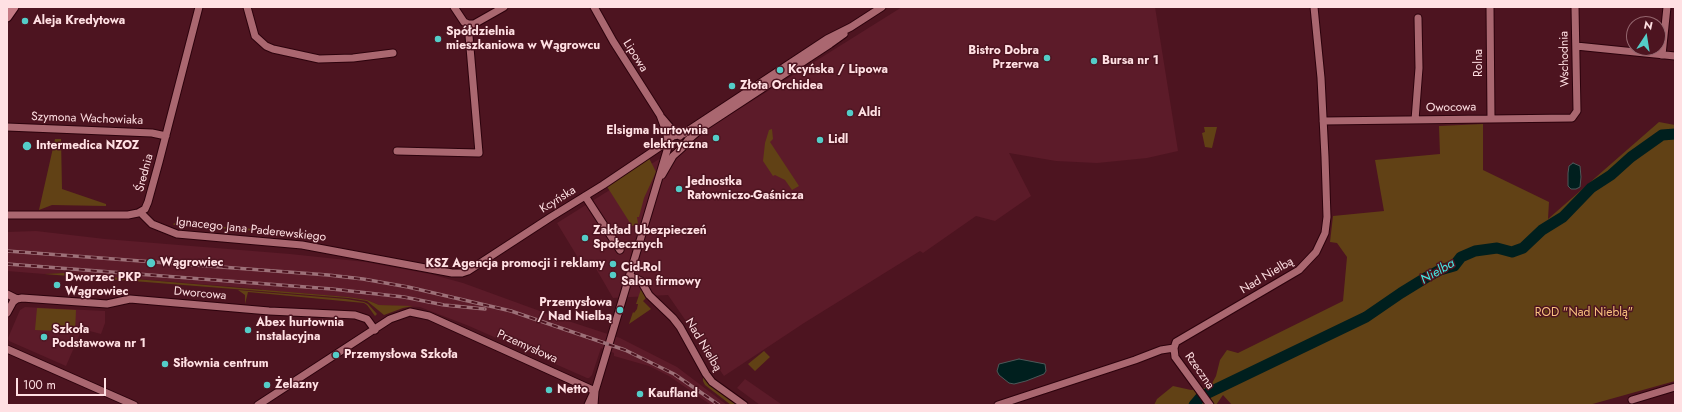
<!DOCTYPE html>
<meta charset="utf-8">
<style>
body{margin:0}
#map{position:relative;width:1682px;height:412px;overflow:hidden;background:#4d1420;font-family:Jost,sans-serif}
canvas{display:block}
.frame{position:absolute;inset:0;border:8px solid #ffe0e3;pointer-events:none}
.north{position:absolute;left:1626px;top:16px;width:40px;height:40px;box-sizing:border-box;background:#4d1420;border:1px solid #94666e;border-radius:50%;rotate:12deg;font-size:11px;font-weight:700;line-height:16px;text-align:center;color:#ffe0e3}
.north::after{content:'';display:block;margin:auto;width:14px;height:18px;background:#54cdc8;clip-path:polygon(50% 0,100% 100%,50% 72%,0 100%)}
.scale{position:absolute;left:16px;top:378px;width:90px;height:18px;box-sizing:border-box;border:2px solid #ffe0e3;border-top:0;padding-left:5px;font-size:12px;line-height:14px;white-space:nowrap;color:#ffe0e3;-webkit-text-stroke:3px #4d1420;paint-order:stroke}
</style>
<div id="map">
<canvas width="1682" height="412"></canvas>
<div class="frame"></div>
<div class="north">N</div>
<div class="scale">100 m</div>
</div>
<script>
const c = document.querySelector('canvas').getContext('2d');
c.lineJoin = 'round';
function fill(path, color) { c.fillStyle = color; c.fill(path, 'evenodd'); }
const shape = rows => new Path2D(rows.map(r => 'M' + r).join(''));
function trace(path, color, width, dash) { c.strokeStyle = color; c.lineWidth = width; c.lineCap = dash ? 'butt' : 'round'; c.setLineDash(dash || []); c.stroke(path); }
function drawText(font, color, halo, rows, align = 'center') {
  c.font = font + ' Jost,sans-serif'; c.lineWidth = 3; c.setLineDash([]); c.textBaseline = 'middle'; c.strokeStyle = halo; c.fillStyle = color; for (const [text, x, y, turn = 0] of rows) {
    c.save(); c.translate(x, y); c.rotate((+turn || 0) * Math.PI / 180); c.textAlign = isNaN(turn) ? turn : align; if (halo) c.strokeText(text, 0, 0); c.fillText(text, 0, 0); c.restore();
  }
}
const built = shape([
 [902,7,1155,7,1178,151,1147,158,1097,163,1056,161,1009,153,1031,196,995,221,976,216,923,253,920,251,804,323,724,376,668,295,613,298,591,260,583,266,557,223],
 [36,231,105,239,290,254,366,262,430,274,463,283,559,318,620,338,677,367,727,405,711,405,669,376,649,366,614,356,614,353,601,348,592,375,589,378,587,378,469,326,420,307,379,305,367,300,348,297,262,290,261,289,64,273,44,274,7,271,7,232],
 [25,307,105,311,105,323,101,334,82,329,66,366,9,341,8,338,20,310],
 [745,379,781,404,780,405,760,405,737,388]
]);
const green = shape([
 [1659,122,1675,125,1675,381,1589,405,1232,405,1223,395,1216,405,1154,405,1157,399,1173,386,1191,390,1210,387,1216,376,1220,360,1227,350,1238,353,1343,301,1347,257,1337,243,1330,242,1333,216,1384,211,1375,160,1440,154,1439,126,1483,124,1483,170,1549,202,1548,219],
 [1204,127,1217,127,1212,148,1205,147,1202,133,1205,132],
 [772,129,773,139,770,142,799,186,792,190,785,180,775,175,773,176,763,161,765,143,769,130],
 [55,139,61,139,62,189,106,204,106,206,52,205,39,210],
 [649,158,656,172,644,198,639,217,637,217,638,224,632,226,606,185],
 [175,223,209,227,237,227,288,234,287,237,257,231,174,225,173,224],
 [64,273,348,297,367,300,379,305,413,306,403,308,384,315,367,301,348,298,44,274],
 [641,289,646,298,643,301,651,309,629,324,633,312,634,313,637,309,638,304,636,304],
 [238,290,346,299,364,302,368,304,377,314,375,316,367,305,364,303,248,292,245,304,245,295],
 [37,308,76,310,75,332,35,330],
 [764,351,770,357,755,371,748,364],
 [703,374,739,405,731,405,705,385,703,381]
]);
const water = shape([
 [1573,163,1580,166,1581,177,1580,187,1576,189,1571,189,1568,186,1568,173,1569,166,1573,163],
 [1019,359,1045,364,1046,371,1044,374,1026,381,1014,384,1009,383,999,375,997,371,999,364,1019,359]
]);
const river = shape([
 [1208,393,1366,317,1401,293,1427,277,1440,270,1454,266,1461,257,1475,251,1497,248,1512,252,1523,248,1542,230,1563,217,1591,188,1611,175,1631,157,1662,135,1675,134],
 [1194,405,1200,398]
]);
const minor = shape([
 [247,7,255,36,266,46,273,49,319,59,353,58,393,53],
 [454,7,464,22,468,24],
 [1490,7,1491,118],
 [468,24,474,24,504,7],
 [1576,46,1675,56],
 [1662,55,1667,7],
 [662,118,674,132,680,136],
 [1415,120,1419,68,1418,18],
 [1323,121,1572,118,1577,111,1575,7],
 [7,127,152,133,166,136],
 [668,140,673,136,683,134,827,39,851,27,882,7],
 [397,151,479,153,468,24],
 [662,175,673,156,682,148,688,140,702,128,830,44,844,34],
 [585,196,620,250],
 [140,212,152,224,177,234,302,245,452,273,462,273,468,271,551,217,603,185,661,146,667,145],
 [7,215,128,215,138,213,145,209,148,202,159,162,199,7],
 [630,276,641,281,649,295,673,318,680,327,706,374,712,382,744,405],
 [7,294,17,299],
 [7,313,13,302,17,299,22,298,107,304,130,299,269,311,355,315,367,319,375,330],
 [7,349,134,405],
 [1632,400,1675,387],
 [258,405,390,319,410,312,429,316,595,391],
 [588,405,594,392],
 [594,405,595,391,668,147,667,134,660,115,613,41,594,7],
 [998,405,1135,360,1161,350,1174,348],
 [1210,405,1175,357,1174,348,1176,342,1299,270,1316,252,1325,233,1327,217,1325,157,1321,78,1314,7]
]);
const major = shape([
 [7,17,14,7]
]);
const rail = shape([
 [7,251,328,275,363,279,408,287,511,311,625,350,674,374,719,405],
 [7,264,332,289,404,297,444,305,485,309]
]);
const markers = [
 [25,21,4,"#54cdc8"],
 [438,39,4,"#54cdc8"],
 [1047,58,4,"#54cdc8"],
 [1094,61,4,"#54cdc8"],
 [780,70,4,"#54cdc8"],
 [732,86,4,"#54cdc8"],
 [850,113,4,"#54cdc8"],
 [716,138,4,"#54cdc8"],
 [820,140,4,"#54cdc8"],
 [27,146,5,"#54cdc8"],
 [679,189,4,"#54cdc8"],
 [585,238,4,"#54cdc8"],
 [151,263,5,"#54cdc8"],
 [613,264,4,"#54cdc8"],
 [613,275,4,"#54cdc8"],
 [57,285,4,"#54cdc8"],
 [620,310,4,"#54cdc8"],
 [248,330,4,"#54cdc8"],
 [44,337,4,"#54cdc8"],
 [336,355,4,"#54cdc8"],
 [165,364,4,"#54cdc8"],
 [267,385,4,"#54cdc8"],
 [549,390,4,"#54cdc8"],
 [640,394,4,"#54cdc8"]
];
const poiNames = [
 ["Aleja Kredytowa",33,21],
 ["Spółdzielnia",446,32],
 ["mieszkaniowa w Wągrowcu",446,46],
 ["Bistro Dobra",1039,51,"right"],
 ["Przerwa",1039,65,"right"],
 ["Bursa nr 1",1102,61],
 ["Kcyńska / Lipowa",788,70],
 ["Złota Orchidea",740,86],
 ["Aldi",858,113],
 ["Elsigma hurtownia",708,131,"right"],
 ["elektryczna",708,145,"right"],
 ["Lidl",828,140],
 ["Intermedica NZOZ",36,146],
 ["Jednostka",687,182],
 ["Ratowniczo-Gaśnicza",687,196],
 ["Zakład Ubezpieczeń",593,231],
 ["Społecznych",593,245],
 ["Wągrowiec",160,263],
 ["KSZ Agencja promocji i reklamy",605,264,"right"],
 ["Cid-Rol",621,268],
 ["Salon firmowy",621,282],
 ["Dworzec PKP",65,278],
 ["Wągrowiec",65,292],
 ["Przemysłowa",612,303,"right"],
 ["/ Nad Nielbą",612,317,"right"],
 ["Abex hurtownia",256,323],
 ["instalacyjna",256,337],
 ["Szkoła",52,330],
 ["Podstawowa nr 1",52,344],
 ["Przemysłowa Szkoła",344,355],
 ["Siłownia centrum",173,364],
 ["Żelazny",275,385],
 ["Netto",557,390],
 ["Kaufland",648,394]
];
const streetNames = [
 ["Lipowa",635,56,58],
 ["Wschodnia",1565,59,-91],
 ["Rolna",1479,63,-90],
 ["Owocowa",1451,108,-1],
 ["Szymona Wachowiaka",87,119,2],
 ["Średnia",145,173,-75],
 ["Kcyńska",558,200,-32],
 ["Ignacego Jana Paderewskiego",251,230,6],
 ["Nad Nielbą",1267,276,-31],
 ["Dworcowa",200,294,5],
 ["Nad Nielbą",703,345,59],
 ["Przemysłowa",527,347,24],
 ["Rzeczna",1199,371,55]
];
const parkNames = [
 ["ROD \"Nad Nieblą\"",1584,313]
];
const waterNames = [
 ["Nielba",1438,272,-30]
];
fill(built, '#5c1b29');
fill(green, '#614115');
fill(water, '#001f1e');
trace(water, '#4c5959', 1);
trace(river, '#001f1e', 11);
trace(minor, '#2c020c', 9);
trace(major, '#2c020c', 11);
trace(minor, '#aa6770', 7);
trace(major, '#c47a84', 9);
trace(rail, '#9d7078', 3.5);
trace(rail, '#4d1420', 2, [6]);
for (const [x, y, r, color] of markers) { const dot = new Path2D(); dot.arc(x, y, r, 0, 2 * Math.PI); c.fillStyle = color; c.fill(dot); trace(dot, '#4d1420', 1.5); }
drawText('bold 12px', '#ffe0e3', '#4d1420', poiNames, 'left');
drawText('12px', '#ffe0e3', '#4d1420', streetNames);
drawText('12px', '#f9c27f', '#4d1420', parkNames);
drawText('italic 13px', '#43e8e2', '#4d1420', waterNames);
</script>
